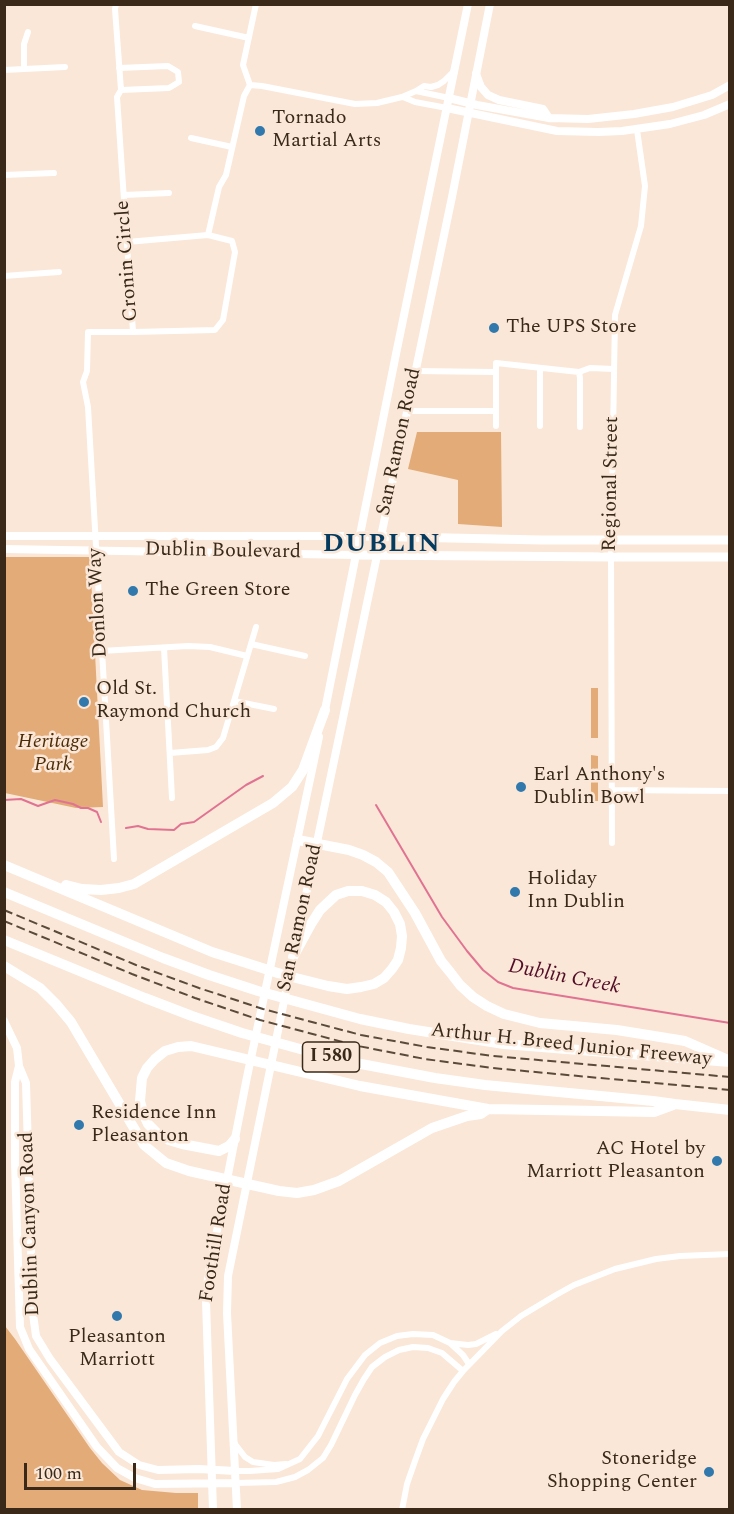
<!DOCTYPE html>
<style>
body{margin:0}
#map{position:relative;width:734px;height:1514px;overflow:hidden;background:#fae7d7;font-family:Spectral,serif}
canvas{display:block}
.frame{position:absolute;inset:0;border:6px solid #3a2919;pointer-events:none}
.scale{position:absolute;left:24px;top:1463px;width:112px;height:27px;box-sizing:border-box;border:3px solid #3a2919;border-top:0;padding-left:8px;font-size:18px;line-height:21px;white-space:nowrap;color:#3a2919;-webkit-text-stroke:4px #fae7d7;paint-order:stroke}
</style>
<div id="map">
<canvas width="734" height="1514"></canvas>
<div class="frame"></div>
<div class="scale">100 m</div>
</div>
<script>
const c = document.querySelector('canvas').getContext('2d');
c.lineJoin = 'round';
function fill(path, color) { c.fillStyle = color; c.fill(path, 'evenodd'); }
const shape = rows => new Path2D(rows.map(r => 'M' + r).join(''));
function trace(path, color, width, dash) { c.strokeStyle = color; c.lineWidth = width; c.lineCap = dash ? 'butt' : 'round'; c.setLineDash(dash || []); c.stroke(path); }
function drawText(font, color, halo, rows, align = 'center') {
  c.font = font + ' Spectral,serif'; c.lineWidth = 5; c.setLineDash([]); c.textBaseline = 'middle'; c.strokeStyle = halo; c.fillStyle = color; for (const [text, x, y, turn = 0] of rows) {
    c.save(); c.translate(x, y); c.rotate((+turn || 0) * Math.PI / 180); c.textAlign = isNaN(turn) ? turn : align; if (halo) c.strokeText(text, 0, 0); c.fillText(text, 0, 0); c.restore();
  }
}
const green = shape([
 [417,432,501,432,502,527,458,524,458,480,408,469],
 [5,557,90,557,103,807,76,808,5,793],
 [591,688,598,688,598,738,591,738],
 [591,755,598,756,598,801,591,801],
 [5,1326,15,1339,90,1448,102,1463,120,1480,142,1490,176,1493,198,1493,198,1509,5,1509]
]);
const stream = shape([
 [4,800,21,799,38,806,55,800,73,804,81,808,88,808,97,812,101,822],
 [376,805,442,917,467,951,483,970,498,982,513,988,730,1023],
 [126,828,138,826,148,829,174,830,181,824,194,822,246,785,263,776]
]);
const minor = shape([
 [116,4,115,9,121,90,117,97,133,332,215,330,223,320,235,252,232,241,208,235,219,187,226,175,244,96,250,85],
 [195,26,249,38],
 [119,68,168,66,178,72,179,82,169,88,121,90],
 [24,69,24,44,28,32],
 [4,70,65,67],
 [250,85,262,86,355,104,377,103,402,97,416,91,449,98],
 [250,85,243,65,256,4],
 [416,91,424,86,431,87,438,85,444,81,455,70],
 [403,97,415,102,447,108],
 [191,138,232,147],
 [4,175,54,173],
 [124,195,169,193],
 [127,242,208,235],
 [4,276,59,272],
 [415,371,496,372],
 [579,372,580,378,580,427],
 [407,411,496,411],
 [496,426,496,363,579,372,590,368,614,369],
 [540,426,540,368],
 [251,644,305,656],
 [164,648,172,798],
 [101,651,188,646,210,647,247,656],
 [234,701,274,709],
 [170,753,208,750,216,747,223,738,256,627],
 [612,790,730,791],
 [612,843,611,557,615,315,641,226,645,186,637,130],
 [114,859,88,407,83,382,87,371,88,332,133,332],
 [450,1343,463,1355,469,1364],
 [235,1444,245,1457,253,1462,274,1465,286,1464],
 [235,1471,250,1471,278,1469,300,1459,318,1436,347,1379,365,1355,380,1343,397,1336,413,1334,433,1335,450,1343,468,1345,476,1344,496,1334],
 [236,1483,276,1482,295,1477,308,1470,323,1458,331,1445,355,1395,364,1379,372,1367,385,1357,399,1350,413,1347,428,1348,442,1353,463,1371],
 [402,1510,407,1484,415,1461,423,1439,443,1399,454,1382,463,1371,502,1331,521,1316,556,1295,574,1285,615,1269,656,1259,680,1256,730,1254]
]);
const tertiary = shape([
 [476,74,481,87,488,95,499,100,543,109,549,118],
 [449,98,477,105,549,118,588,119,634,114,673,107,712,95,730,85],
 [447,108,557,131,598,132,622,131,670,124,704,115,730,104],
 [4,536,359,536],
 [4,549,355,555]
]);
const secondary = shape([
 [324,715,396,354,468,4],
 [4,1021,17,1048,19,1066,26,1083,33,1314,36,1336,50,1359,119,1452,139,1465,158,1470,199,1469,235,1471],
 [19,1066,15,1082,15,1162,20,1327,29,1349,97,1447,117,1468,135,1478,155,1484,236,1483],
 [213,1510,206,1301,208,1277,247,1077,319,737],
 [237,1510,227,1313,228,1276,293,957,452,197,490,4]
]);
const primary = shape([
 [359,536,541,540,730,540],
 [355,555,611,557,730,557]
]);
const motorway = shape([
 [298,840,349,850,363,855,376,862,388,872,415,913,441,961,450,972,460,985,473,997,487,1006,504,1014,540,1023,617,1030,685,1041,726,1059],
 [4,865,212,952,284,975,328,986,347,989,361,987,374,984,384,978,392,969,398,960,401,948,402,936,400,924,394,912,386,902,375,895,362,891,348,891,336,895,320,910,311,924,293,957],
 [66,885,82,889,101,890,119,888,134,884,273,803,292,787,303,770,325,710],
 [4,892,163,958,209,975,258,991,360,1019,409,1029,504,1044,730,1062],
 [4,940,145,998,192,1016,242,1033,340,1060,435,1078,485,1085,653,1101,675,1104,730,1110],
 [4,966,40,988,56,1004,71,1022,144,1145,166,1163,189,1171,279,1191,297,1193,314,1190,339,1181,432,1128,467,1116,481,1114,488,1109],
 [235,1139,229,1146,219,1151,182,1144,169,1140,158,1134,148,1124,143,1113,140,1101,142,1078,147,1068,155,1059,165,1051,178,1047,191,1046,360,1086,488,1109,654,1112,673,1105]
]);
const rail = shape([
 [4,910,136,965,199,988,263,1009,361,1035,427,1047,493,1056,730,1077],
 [4,921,132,974,195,998,260,1020,358,1046,425,1059,492,1068,730,1090]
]);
const markers = [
 [260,131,6,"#3179ad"],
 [494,328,6,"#3179ad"],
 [133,591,6,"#3179ad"],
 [84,702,6,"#3179ad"],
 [521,787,6,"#3179ad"],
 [515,892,6,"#3179ad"],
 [79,1125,6,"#3179ad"],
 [717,1161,6,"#3179ad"],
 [117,1316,6,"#3179ad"],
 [709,1472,6,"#3179ad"]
];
const shields = [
 [331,1057,57]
];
const shieldNames = [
 ["I 580",331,1057]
];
const poiNames = [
 ["Tornado",272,119],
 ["Martial Arts",272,142],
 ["The UPS Store",506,328],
 ["The Green Store",145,591],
 ["Old St.",96,690],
 ["Raymond Church",96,713],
 ["Earl Anthony's",533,776],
 ["Dublin Bowl",533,799],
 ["Holiday",527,880],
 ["Inn Dublin",527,903],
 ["Residence Inn",91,1114],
 ["Pleasanton",91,1137],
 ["AC Hotel by",705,1150,"right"],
 ["Marriott Pleasanton",705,1173,"right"],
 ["Pleasanton",117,1338,"center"],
 ["Marriott",117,1361,"center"],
 ["Stoneridge",697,1460,"right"],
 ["Shopping Center",697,1483,"right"]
];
const streetNames = [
 ["Cronin Circle",128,261,-94],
 ["San Ramon Road",400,442,-78],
 ["Regional Street",612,484,-89],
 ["Dublin Boulevard",223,552,1],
 ["Donlon Way",99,603,-93],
 ["San Ramon Road",301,918,-78],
 ["Arthur H. Breed Junior Freeway",571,1046,6],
 ["Dublin Canyon Road",31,1224,-92],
 ["Foothill Road",217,1243,-81]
];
const parkNames = [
 ["Heritage",53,743],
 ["Park",53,766]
];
const waterNames = [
 ["Dublin Creek",564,978,11]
];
const districtNames = [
 ["DUBLIN",382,546]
];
fill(green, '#e3ab77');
trace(stream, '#e17392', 2);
trace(minor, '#fff', 6);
trace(tertiary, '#fff', 8);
trace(secondary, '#fff', 8);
trace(primary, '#fff', 9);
trace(motorway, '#fff', 10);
trace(rail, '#5b4a3a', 2, [9, 4.5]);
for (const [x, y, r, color] of markers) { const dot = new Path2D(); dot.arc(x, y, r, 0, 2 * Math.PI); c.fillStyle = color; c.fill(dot); trace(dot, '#fae7d7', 2); }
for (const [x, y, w] of shields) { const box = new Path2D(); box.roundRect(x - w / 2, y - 15, w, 30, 4.5); c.fillStyle = '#fae7d7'; c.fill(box); trace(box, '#3a2919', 1.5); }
drawText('bold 18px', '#3a2919', null, shieldNames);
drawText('20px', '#3a2919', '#fae7d7', poiNames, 'left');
drawText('20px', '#3a2919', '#fae7d7', streetNames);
drawText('italic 20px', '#4c2c06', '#fae7d7', parkNames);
drawText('italic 21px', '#530d27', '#fae7d7', waterNames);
c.letterSpacing = '1.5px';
drawText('bold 26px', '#043b5e', '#fae7d7', districtNames);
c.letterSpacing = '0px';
</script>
